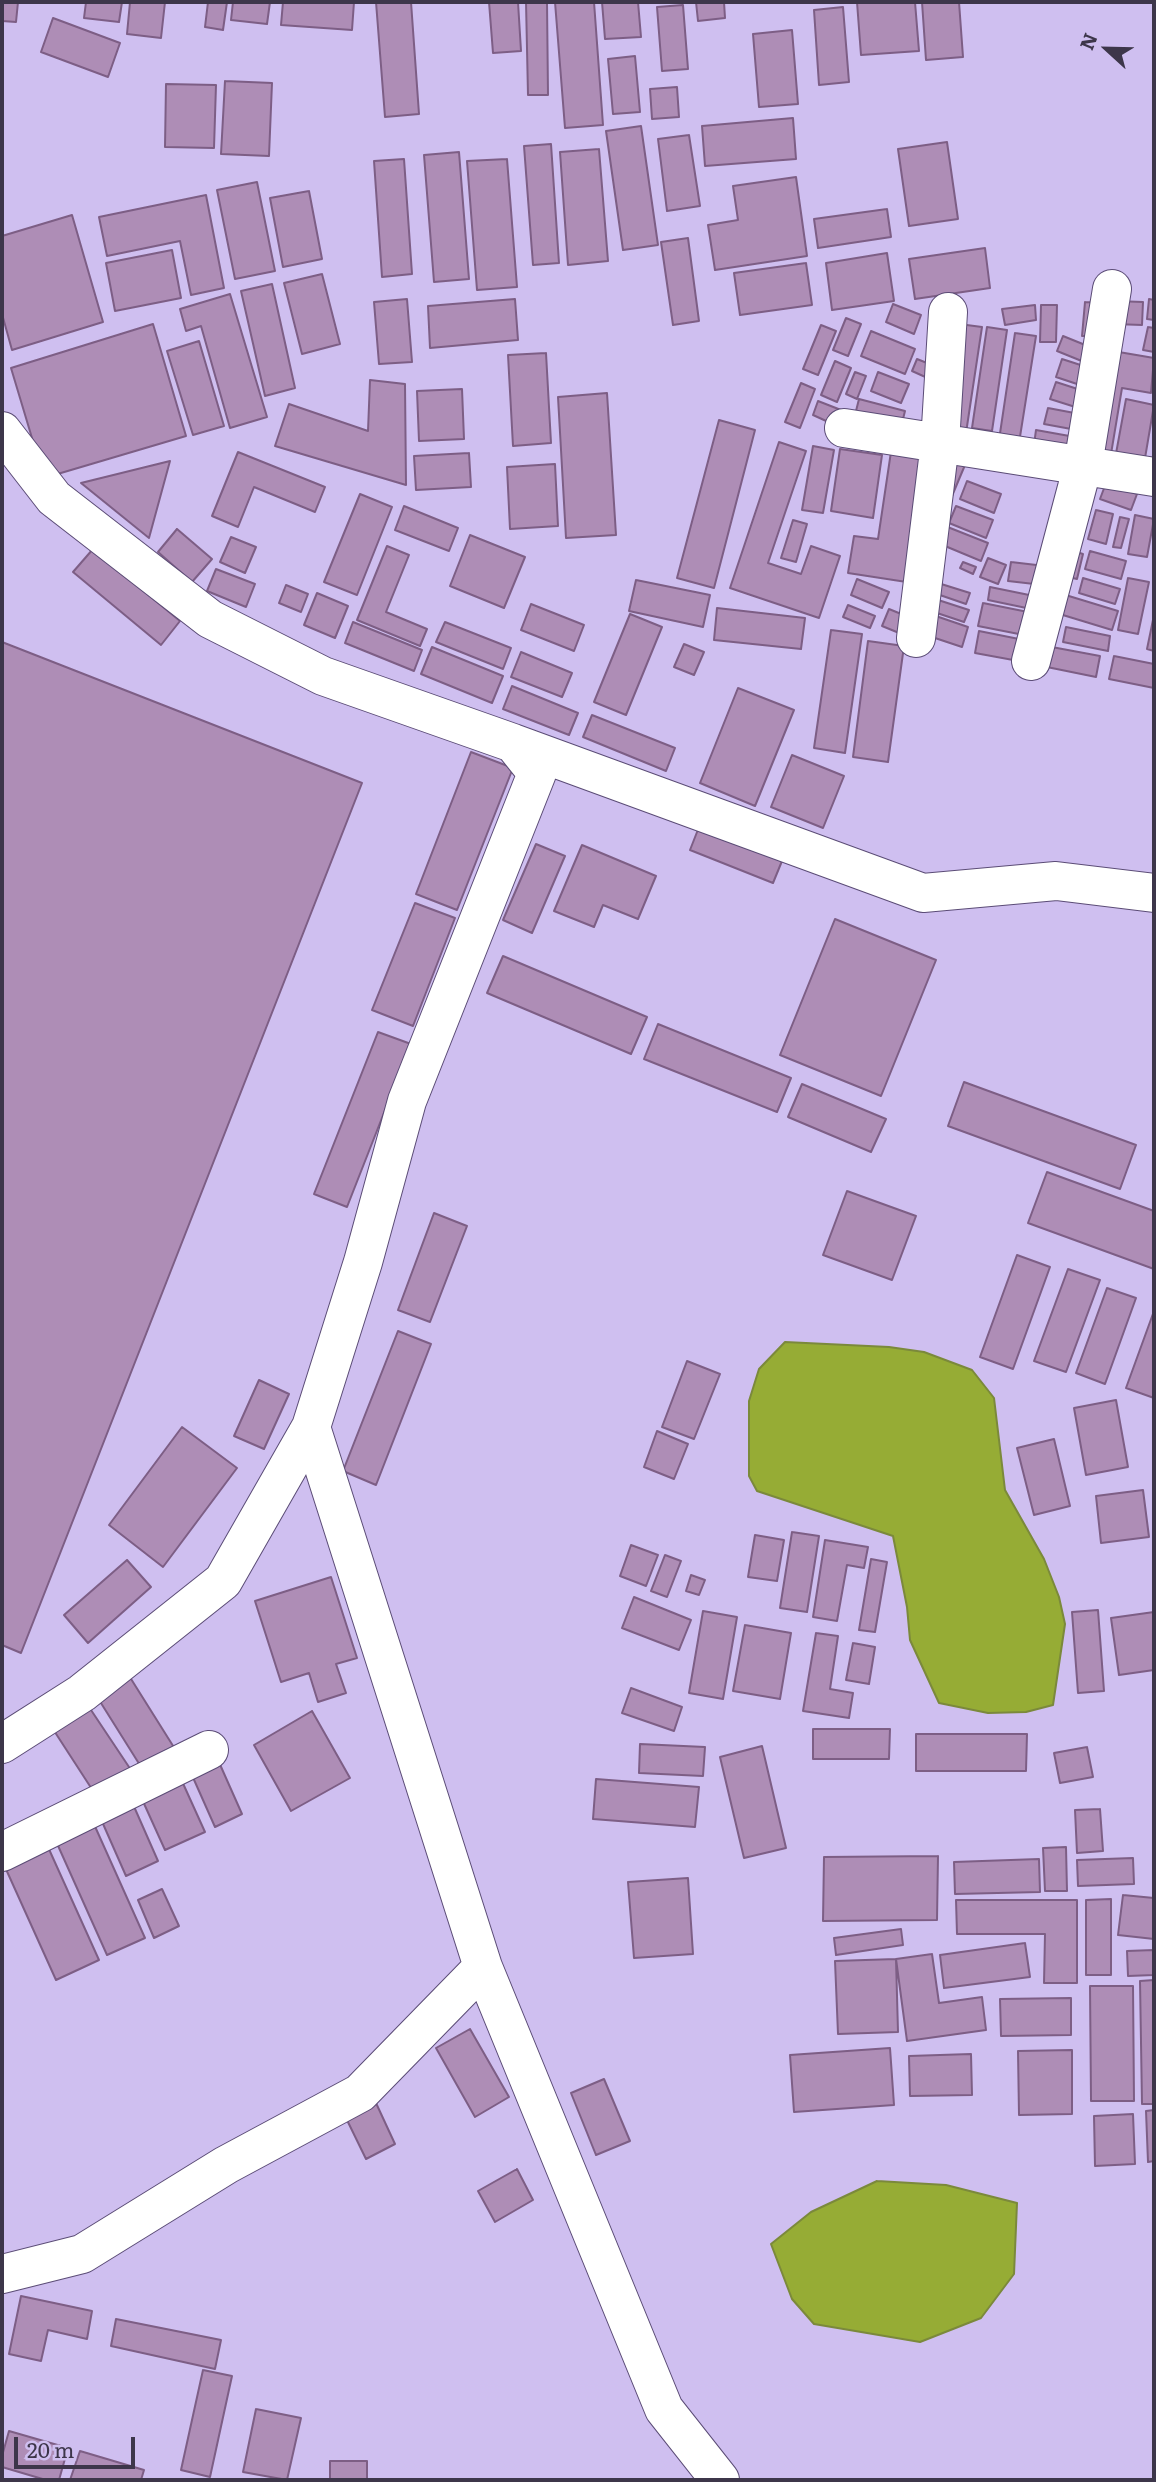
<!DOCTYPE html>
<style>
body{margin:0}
#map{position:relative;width:1156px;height:2482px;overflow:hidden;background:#cfbff0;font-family:Literata,serif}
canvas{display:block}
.frame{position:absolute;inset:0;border:4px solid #3d364a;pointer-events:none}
.north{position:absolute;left:1072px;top:14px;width:70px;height:70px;-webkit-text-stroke:5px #cfbff0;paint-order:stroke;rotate:292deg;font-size:19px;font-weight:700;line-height:28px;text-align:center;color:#3d364a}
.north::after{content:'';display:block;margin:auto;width:24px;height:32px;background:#3d364a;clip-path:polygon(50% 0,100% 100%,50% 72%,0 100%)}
.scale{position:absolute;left:14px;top:2437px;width:121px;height:32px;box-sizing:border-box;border:4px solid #3d364a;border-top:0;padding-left:9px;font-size:21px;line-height:24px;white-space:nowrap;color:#3d364a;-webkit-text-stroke:5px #cfbff0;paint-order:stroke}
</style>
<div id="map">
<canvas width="1156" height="2482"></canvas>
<div class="frame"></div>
<div class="north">N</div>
<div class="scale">20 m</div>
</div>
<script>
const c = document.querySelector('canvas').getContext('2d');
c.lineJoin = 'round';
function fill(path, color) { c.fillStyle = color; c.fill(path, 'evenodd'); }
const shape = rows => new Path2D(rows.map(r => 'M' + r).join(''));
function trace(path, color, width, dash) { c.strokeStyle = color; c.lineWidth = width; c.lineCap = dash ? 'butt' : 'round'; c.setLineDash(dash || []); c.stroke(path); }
const water = shape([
 [785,1342,889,1347,924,1352,972,1370,994,1398,1005,1490,1044,1559,1059,1597,1065,1624,1053,1705,1026,1712,988,1713,939,1703,910,1640,907,1607,893,1536,757,1491,749,1476,749,1401,759,1369,785,1342],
 [877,2181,946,2185,1017,2203,1014,2274,981,2318,920,2342,814,2324,792,2299,771,2244,811,2212,877,2181]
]);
const building = shape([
 [2,2,18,2,16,22,2,21,2,2],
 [86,2,122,2,119,22,84,18,86,2],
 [130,2,165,2,161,38,127,34,130,2],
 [208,2,227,2,223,30,205,27,208,2],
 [233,2,270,2,267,24,231,20,233,2],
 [283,2,354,2,352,30,281,25,283,2],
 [376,2,411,2,419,114,385,117,376,2],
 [489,2,518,2,521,51,493,53,489,2],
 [526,2,547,2,548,95,528,95,526,2],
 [555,2,594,2,603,125,565,128,555,2],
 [602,2,638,2,641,37,605,39,602,2],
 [696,2,724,2,725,18,698,21,696,2],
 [857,2,915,2,919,51,861,55,857,2],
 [922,2,959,2,963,57,926,60,922,2],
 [683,5,688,69,662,71,657,7,683,5],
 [843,7,849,82,819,85,814,10,843,7],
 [53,18,120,43,108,77,41,52,53,18],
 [792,30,798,104,759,107,753,34,792,30],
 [635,56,640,112,613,114,608,59,635,56],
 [225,81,272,83,269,156,221,154,225,81],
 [166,84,216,85,214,148,165,147,166,84],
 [677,87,679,117,652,119,650,89,677,87],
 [793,118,796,159,705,166,702,126,793,118],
 [641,126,658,245,623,250,606,131,641,126],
 [689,135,700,206,667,211,658,139,689,135],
 [947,142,958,219,909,226,898,149,947,142],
 [551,144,559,263,533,265,524,146,551,144],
 [599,149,608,261,568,265,560,152,599,149],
 [459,152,469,279,434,282,424,155,459,152],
 [404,159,412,274,382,277,374,161,404,159],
 [507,159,517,287,477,290,467,161,507,159],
 [796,177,807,256,715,270,708,225,738,220,733,186,796,177],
 [257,182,275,271,235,279,217,190,257,182],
 [309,191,322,259,283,267,270,198,309,191],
 [206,195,224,288,191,295,180,241,107,256,99,217,206,195],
 [887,209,891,237,818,248,814,219,887,209],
 [72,215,103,322,12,350,2,314,2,236,72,215],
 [688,238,699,321,673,325,661,242,688,238],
 [985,248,990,288,915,299,909,259,985,248],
 [172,250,181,298,115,311,106,263,172,250],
 [887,253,894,301,832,310,826,263,887,253],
 [806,263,812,305,740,315,734,273,806,263],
 [322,274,340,344,302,354,284,283,322,274],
 [272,284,295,388,265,396,241,291,272,284],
 [230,294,267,417,230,428,201,326,186,331,180,309,230,294],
 [407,299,412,362,379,364,374,302,407,299],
 [515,299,518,340,430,348,428,306,515,299],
 [1149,299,1154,300,1154,320,1147,319,1149,299],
 [1115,301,1143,302,1142,325,1114,324,1115,301],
 [1085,302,1101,303,1099,336,1082,336,1085,302],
 [893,304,921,315,914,334,886,322,893,304],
 [1035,305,1036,320,1005,325,1002,309,1035,305],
 [1041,305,1057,305,1056,342,1040,342,1041,305],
 [846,318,861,324,848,356,833,350,846,318],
 [153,324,186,436,44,478,11,368,153,324],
 [959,324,982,327,966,433,943,430,959,324],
 [821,325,836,331,818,375,803,369,821,325],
 [987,327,1007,330,992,431,972,428,987,327],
 [1148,327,1154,328,1154,352,1143,350,1148,327],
 [871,331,915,349,905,374,861,356,871,331],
 [1015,333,1036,336,1019,443,999,440,1015,333],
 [1063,336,1100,351,1094,366,1057,351,1063,336],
 [199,341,224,426,193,435,167,351,199,341],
 [1107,350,1154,358,1151,393,1122,388,1110,460,1088,456,1107,350],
 [546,353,551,443,513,446,508,355,546,353],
 [917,359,937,367,932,380,912,371,917,359],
 [1062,359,1096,370,1089,388,1056,377,1062,359],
 [835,361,851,368,837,402,821,395,835,361],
 [855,372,866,376,857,399,846,394,855,372],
 [878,372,909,384,901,403,871,391,878,372],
 [370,380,405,384,406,485,275,446,289,404,368,431,370,380],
 [1056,382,1093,394,1088,411,1050,399,1056,382],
 [801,383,815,389,800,428,785,422,801,383],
 [462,389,464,439,419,441,417,391,462,389],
 [607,393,616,535,566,538,558,397,607,393],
 [859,399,905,411,900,431,854,419,859,399],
 [1126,399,1154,405,1144,464,1115,459,1126,399],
 [818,401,841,410,835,425,813,415,818,401],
 [1048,408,1085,415,1082,431,1044,424,1048,408],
 [719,420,755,430,714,588,677,578,719,420],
 [1036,430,1075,437,1071,459,1033,452,1036,430],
 [779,442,806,451,768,563,801,574,811,546,840,556,819,618,730,588,779,442],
 [892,445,932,451,913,583,848,573,854,536,878,539,892,445],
 [813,446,834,450,823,513,802,510,813,446],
 [840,449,882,455,873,518,831,511,840,449],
 [238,452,325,487,315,512,254,487,238,527,212,516,238,452],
 [469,453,471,487,416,490,414,456,469,453],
 [949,458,965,465,952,496,949,458],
 [170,461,149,538,81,483,170,461],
 [555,464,558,526,510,529,507,467,555,464],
 [967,481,1001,494,994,513,960,499,967,481],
 [1106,483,1137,494,1131,510,1100,499,1106,483],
 [360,494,392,507,357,595,324,582,360,494],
 [404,506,458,528,449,551,395,530,404,506],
 [956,506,993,520,986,538,949,523,956,506],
 [1096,510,1113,514,1106,544,1088,539,1096,510],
 [1135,515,1154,519,1147,557,1128,554,1135,515],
 [1120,517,1129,519,1121,548,1113,547,1120,517],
 [793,520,807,524,796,562,781,558,793,520],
 [940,524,988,543,981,561,933,541,940,524],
 [177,529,212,559,192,582,158,552,177,529],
 [470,535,525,557,504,608,450,586,470,535],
 [231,537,256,547,245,573,220,562,231,537],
 [387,546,409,555,386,612,427,629,420,646,357,620,387,546],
 [1063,548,1083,554,1077,579,1055,574,1063,548],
 [93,549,180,621,161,645,73,572,93,549],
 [1090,551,1126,561,1121,579,1085,569,1090,551],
 [988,558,1006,565,998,584,980,577,988,558],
 [963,562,976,567,973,574,960,568,963,562],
 [1011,562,1045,566,1043,585,1008,581,1011,562],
 [216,569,255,584,246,607,207,591,216,569],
 [1083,578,1120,589,1115,604,1079,593,1083,578],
 [1128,578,1149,582,1138,634,1118,630,1128,578],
 [857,579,889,592,882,608,851,595,857,579],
 [636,580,710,595,703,627,629,611,636,580],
 [938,583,970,593,966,604,934,593,938,583],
 [286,585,308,594,301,612,279,603,286,585],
 [990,587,1039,597,1036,610,988,600,990,587],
 [317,593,348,606,335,638,304,625,317,593],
 [1059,593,1118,611,1112,630,1053,612,1059,593],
 [932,598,969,610,964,622,928,610,932,598],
 [983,603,1033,613,1029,636,978,626,983,603],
 [531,604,584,625,574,651,521,630,531,604],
 [848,605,875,616,870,628,843,617,848,605],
 [717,608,805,618,801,649,714,640,717,608],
 [889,609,911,618,904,635,882,626,889,609],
 [630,614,662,627,626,715,594,702,630,614],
 [930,614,968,627,962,647,923,634,930,614],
 [1154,615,1154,651,1147,649,1154,615],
 [353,622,422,650,414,671,345,643,353,622],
 [445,622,511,648,503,669,436,642,445,622],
 [1066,627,1110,636,1108,651,1063,642,1066,627],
 [831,630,862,634,845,753,814,748,831,630],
 [979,631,1029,641,1024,662,975,653,979,631],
 [868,641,904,646,888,762,853,757,868,641],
 [2,642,362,783,21,1653,2,1645,2,642],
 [684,644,704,652,694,675,674,667,684,644],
 [1041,645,1100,656,1096,677,1037,665,1041,645],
 [432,647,503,676,492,703,421,674,432,647],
 [521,652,572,673,562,697,511,677,521,652],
 [1114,656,1154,664,1154,688,1109,679,1114,656],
 [512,686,578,713,569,735,503,709,512,686],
 [738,688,794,710,755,806,700,783,738,688],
 [592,715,675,748,666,771,583,737,592,715],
 [471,752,513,768,457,910,416,894,471,752],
 [792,755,844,776,823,828,771,807,792,755],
 [699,827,782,861,773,883,690,850,699,827],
 [536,844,565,856,532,933,503,920,536,844],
 [582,845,656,876,638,919,603,905,594,927,554,911,582,845],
 [415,903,455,918,413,1026,372,1010,415,903],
 [835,919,936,960,881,1096,780,1055,835,919],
 [503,956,647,1017,631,1054,487,993,503,956],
 [658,1024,791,1078,777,1112,644,1059,658,1024],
 [378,1032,411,1044,347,1207,314,1194,378,1032],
 [964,1082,1136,1145,1120,1189,948,1126,964,1082],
 [802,1084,886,1119,871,1152,788,1117,802,1084],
 [1047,1172,1154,1211,1154,1269,1028,1223,1047,1172],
 [847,1191,916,1216,892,1280,823,1255,847,1191],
 [434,1213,467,1226,430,1322,398,1310,434,1213],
 [1017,1255,1050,1267,1013,1369,980,1357,1017,1255],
 [1068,1269,1100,1280,1066,1372,1034,1361,1068,1269],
 [1107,1288,1136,1298,1105,1384,1076,1373,1107,1288],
 [1154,1311,1154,1398,1126,1388,1154,1311],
 [398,1331,431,1344,376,1485,343,1471,398,1331],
 [687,1361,720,1374,694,1439,662,1427,687,1361],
 [259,1380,289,1394,264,1449,234,1436,259,1380],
 [1116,1400,1128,1467,1086,1475,1074,1408,1116,1400],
 [182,1427,237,1468,163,1567,109,1525,182,1427],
 [657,1431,688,1444,674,1479,644,1467,657,1431],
 [1054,1439,1070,1506,1034,1515,1017,1448,1054,1439],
 [1143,1490,1149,1537,1101,1543,1096,1496,1143,1490],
 [792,1532,819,1536,807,1612,780,1608,792,1532],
 [755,1535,784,1540,777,1581,748,1577,755,1535],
 [825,1540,868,1547,864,1568,847,1565,837,1621,813,1617,825,1540],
 [631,1545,658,1555,646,1586,620,1576,631,1545],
 [665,1555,681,1561,667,1597,651,1591,665,1555],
 [871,1559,887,1562,875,1632,859,1630,871,1559],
 [127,1560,151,1587,88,1643,64,1615,127,1560],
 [691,1575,705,1580,699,1595,686,1591,691,1575],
 [331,1577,357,1658,336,1664,346,1693,318,1702,309,1673,281,1682,255,1601,331,1577],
 [634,1597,691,1620,679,1650,622,1628,634,1597],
 [1098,1610,1104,1691,1078,1693,1072,1612,1098,1610],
 [703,1611,737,1617,723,1699,689,1693,703,1611],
 [1154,1612,1154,1670,1119,1675,1111,1618,1154,1612],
 [745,1625,791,1633,780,1699,733,1691,745,1625],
 [816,1633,838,1636,830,1689,853,1693,849,1718,803,1711,816,1633],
 [853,1643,875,1647,869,1684,846,1680,853,1643],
 [116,1655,175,1749,143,1770,84,1676,116,1655],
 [73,1683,133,1773,97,1797,38,1706,73,1683],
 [631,1688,682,1707,674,1731,622,1713,631,1688],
 [312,1711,350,1778,291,1811,254,1745,312,1711],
 [813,1729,890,1729,889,1759,813,1759,813,1729],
 [916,1734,1027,1734,1026,1771,916,1771,916,1734],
 [640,1744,705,1747,703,1776,639,1773,640,1744],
 [762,1746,786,1848,744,1858,720,1757,762,1746],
 [1087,1747,1093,1777,1060,1783,1054,1753,1087,1747],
 [218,1760,242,1814,215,1827,191,1773,218,1760],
 [181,1779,205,1832,165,1850,141,1797,181,1779],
 [596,1779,699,1787,695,1827,593,1819,596,1779],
 [132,1802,158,1861,126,1876,100,1817,132,1802],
 [1100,1809,1103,1851,1077,1853,1075,1810,1100,1809],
 [93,1822,145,1938,107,1955,55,1839,93,1822],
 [48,1847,99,1960,56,1980,5,1867,48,1847],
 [1066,1847,1067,1891,1045,1891,1043,1848,1066,1847],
 [938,1856,937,1920,823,1921,824,1857,938,1856],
 [1133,1858,1134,1884,1078,1886,1077,1860,1133,1858],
 [1039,1859,1040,1892,955,1894,954,1862,1039,1859],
 [688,1878,693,1954,634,1958,628,1882,688,1878],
 [162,1889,179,1926,154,1938,138,1900,162,1889],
 [1123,1895,1154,1898,1154,1939,1118,1935,1123,1895],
 [1111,1899,1111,1975,1086,1975,1086,1900,1111,1899],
 [956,1900,1077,1900,1077,1983,1044,1983,1045,1934,957,1934,956,1900],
 [901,1929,903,1945,836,1955,834,1938,901,1929],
 [1025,1943,1030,1977,944,1988,940,1955,1025,1943],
 [1154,1950,1154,1975,1128,1976,1127,1951,1154,1950],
 [932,1954,939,2003,982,1997,986,2030,907,2041,896,1959,932,1954],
 [896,1959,898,2032,838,2034,835,1961,896,1959],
 [1154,1980,1154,2104,1142,2104,1140,1981,1154,1980],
 [1090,1986,1133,1986,1134,2101,1091,2101,1090,1986],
 [1071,1998,1071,2035,1001,2036,1000,1999,1071,1998],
 [470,2029,509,2097,475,2117,436,2048,470,2029],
 [890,2048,894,2105,794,2112,790,2055,890,2048],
 [1072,2050,1072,2114,1019,2115,1018,2051,1072,2050],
 [971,2054,972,2095,910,2096,909,2056,971,2054],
 [604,2079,630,2141,596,2155,571,2093,604,2079],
 [376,2103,395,2144,366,2159,346,2118,376,2103],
 [1154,2110,1154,2161,1148,2162,1146,2111,1154,2110],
 [1133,2114,1135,2164,1095,2166,1094,2116,1133,2114],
 [517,2169,533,2200,495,2222,478,2191,517,2169],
 [21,2296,92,2311,87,2339,48,2330,41,2361,9,2354,21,2296],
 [116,2319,221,2340,215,2369,111,2346,116,2319],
 [203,2370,232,2376,210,2477,181,2470,203,2370],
 [256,2409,301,2418,287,2480,243,2472,256,2409],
 [9,2431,68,2448,59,2480,46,2480,2,2467,2,2456,9,2431],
 [80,2451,144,2470,141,2480,70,2480,80,2451],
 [330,2461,367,2461,367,2480,330,2480,330,2461]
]);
const minor = shape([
 [844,428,1154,477],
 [2,431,54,498,210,619,323,676,513,743,537,773,407,1101,363,1262,311,1427,223,1581,82,1693,2,1744],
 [916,638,940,443,948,312],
 [1031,661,1083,465,1112,289],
 [513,743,923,893,1056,881,1154,893],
 [2,1852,209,1750],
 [483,1967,664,2409,720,2480],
 [2,2274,82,2254,226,2165,360,2093,483,1967,311,1427]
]);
fill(water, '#96ac35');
trace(water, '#7b893b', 2);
fill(building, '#ae8db6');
trace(building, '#7d5e85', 2);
trace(minor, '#5b4c76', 40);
trace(minor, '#fff', 38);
</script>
